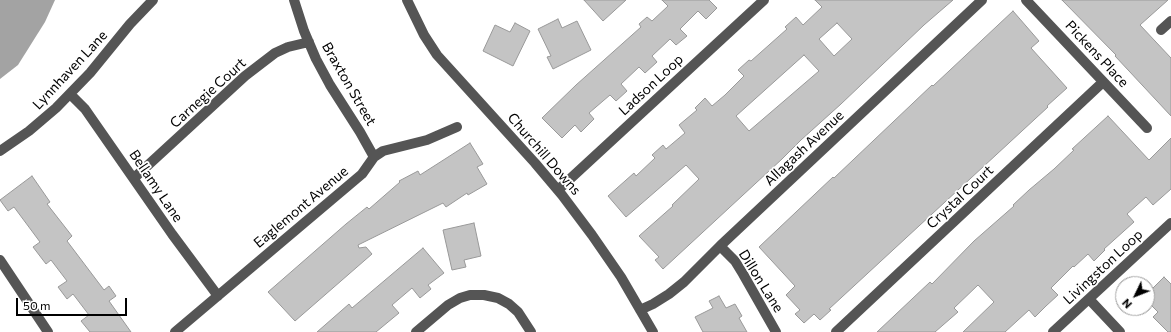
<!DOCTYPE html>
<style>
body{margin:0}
#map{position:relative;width:1171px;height:332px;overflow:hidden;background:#fff;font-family:Commissioner,sans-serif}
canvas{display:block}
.north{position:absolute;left:1115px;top:276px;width:40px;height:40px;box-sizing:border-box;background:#fff;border:1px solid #999;border-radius:50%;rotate:227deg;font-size:11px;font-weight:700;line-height:16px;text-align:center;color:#000}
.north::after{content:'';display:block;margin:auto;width:14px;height:18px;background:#000;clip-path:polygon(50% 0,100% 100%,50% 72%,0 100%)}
.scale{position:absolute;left:16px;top:298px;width:111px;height:18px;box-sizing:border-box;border:2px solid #000;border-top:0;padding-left:5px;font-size:12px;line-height:14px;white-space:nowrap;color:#000;-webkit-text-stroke:3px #fff;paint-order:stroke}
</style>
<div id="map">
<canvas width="1171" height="332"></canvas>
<div class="north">N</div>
<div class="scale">50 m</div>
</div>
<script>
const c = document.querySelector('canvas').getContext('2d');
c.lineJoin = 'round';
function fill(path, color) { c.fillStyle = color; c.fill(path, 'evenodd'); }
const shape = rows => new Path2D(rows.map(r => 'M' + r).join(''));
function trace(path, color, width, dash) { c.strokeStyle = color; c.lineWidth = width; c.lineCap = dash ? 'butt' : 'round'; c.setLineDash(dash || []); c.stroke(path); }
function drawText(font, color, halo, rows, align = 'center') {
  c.font = font + ' Commissioner,sans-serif'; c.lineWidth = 3.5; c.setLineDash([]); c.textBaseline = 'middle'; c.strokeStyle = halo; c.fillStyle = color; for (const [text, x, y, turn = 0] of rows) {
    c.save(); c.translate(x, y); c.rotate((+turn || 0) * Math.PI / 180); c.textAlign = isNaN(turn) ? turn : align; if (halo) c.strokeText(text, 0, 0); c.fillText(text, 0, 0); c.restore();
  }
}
const water = shape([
 [0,0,55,0,45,22,18,65,0,79]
]);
const building = shape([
 [584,0,626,0,603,21,584,0],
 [662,0,709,0,717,8,706,19,698,11,680,29,687,36,676,45,670,39,652,56,657,62,645,73,639,67,621,84,627,91,616,101,610,95,589,113,594,119,581,132,575,125,562,138,542,118,576,85,641,27,639,24,647,17,652,21,668,6,662,0],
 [815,0,953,0,924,25,841,104,801,140,782,159,663,269,655,260,659,257,639,236,673,206,672,205,699,179,686,165,626,217,608,196,634,173,636,176,655,158,652,155,663,145,666,149,685,133,679,125,697,110,695,108,705,98,712,106,725,95,744,76,738,70,749,60,751,61,787,29,785,27,796,17,803,25,822,7,815,0],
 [837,23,852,39,834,56,819,39,837,23],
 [804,55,819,71,749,131,736,116,804,55],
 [1062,0,1168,0,1140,25,1171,58,1171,116,1115,56,1116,55,1062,0],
 [1013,11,1039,41,1031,48,1067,88,1047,106,1048,107,829,309,831,310,820,320,814,314,804,323,795,314,800,310,786,295,795,286,759,247,833,177,834,178,932,85,933,86,1013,11],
 [558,19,562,28,577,21,591,50,553,69,547,57,551,56,538,29,558,19],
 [515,23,530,31,513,66,483,51,495,25,510,32,515,23],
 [1108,116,1149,160,1171,138,1171,189,1153,205,1146,197,1127,214,1134,222,1104,249,1105,250,1094,261,1088,254,1074,267,1073,266,1051,288,1058,295,1046,306,1035,317,1029,310,1005,332,963,332,994,302,978,285,954,308,958,312,935,332,877,332,930,282,932,284,974,241,1014,206,1013,205,1029,190,1054,169,1074,150,1072,149,1108,116],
 [470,143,483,164,477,167,487,184,468,195,467,193,446,207,443,203,358,245,359,248,366,247,372,254,295,321,268,292,346,224,367,207,369,209,400,182,399,181,418,171,420,175,470,143],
 [32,176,50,202,47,204,72,236,67,241,104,290,109,286,116,296,109,301,131,332,90,332,81,321,89,315,73,294,67,299,58,287,67,281,51,260,46,264,33,247,40,242,14,207,8,211,0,200,32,176],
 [474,223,481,256,464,260,466,267,452,270,443,230,474,223],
 [423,248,444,273,428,285,431,289,420,298,412,288,392,305,399,313,376,332,317,332,349,304,352,308,423,248],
 [1164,277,1171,284,1171,332,1168,332,1153,317,1158,312,1147,301,1147,294,1164,277],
 [719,296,726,308,735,304,742,316,739,318,747,332,703,332,695,317,713,308,709,301,719,296]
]);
const minor = shape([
 [294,0,304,31,316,59,330,85,360,132,374,157],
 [407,0,424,35,437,55,535,163,562,195,592,235,621,277,653,332],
 [1026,0,1147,128],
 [1161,30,1171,21],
 [70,94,85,109,172,234,218,296],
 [0,151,29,131,56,108,90,73,130,24,153,0],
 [134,178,245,76,275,53,288,47,309,42],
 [558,190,764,0],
 [720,246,735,261,743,274,776,332],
 [0,260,48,332],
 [1089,299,1120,332],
 [640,310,653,304,669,294,684,282,720,246,982,0],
 [175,332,349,185,362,174,374,157,383,151,427,140,457,127],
 [416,332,448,305,460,298,470,295,484,295,498,298,509,304,518,312,531,332],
 [836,332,1103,82],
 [1053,332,1171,223]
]);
const streetNames = [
 ["Pickens Place",1097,54,47],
 ["Lynnhaven Lane",70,70,-47],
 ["Braxton Street",349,84,60],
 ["Ladson Loop",651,85,-43],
 ["Carnegie Court",208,93,-42],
 ["Allagash Avenue",804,148,-43],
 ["Churchill Downs",544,154,49],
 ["Bellamy Lane",156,186,56],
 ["Crystal Court",960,197,-43],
 ["Eaglemont Avenue",301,207,-40],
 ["Livingston Loop",1103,267,-43],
 ["Dillon Lane",761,281,58]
];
fill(water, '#a3a3a3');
fill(building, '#c4c4c4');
trace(building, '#999', 1);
trace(minor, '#555', 10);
drawText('14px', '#000', '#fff', streetNames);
</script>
